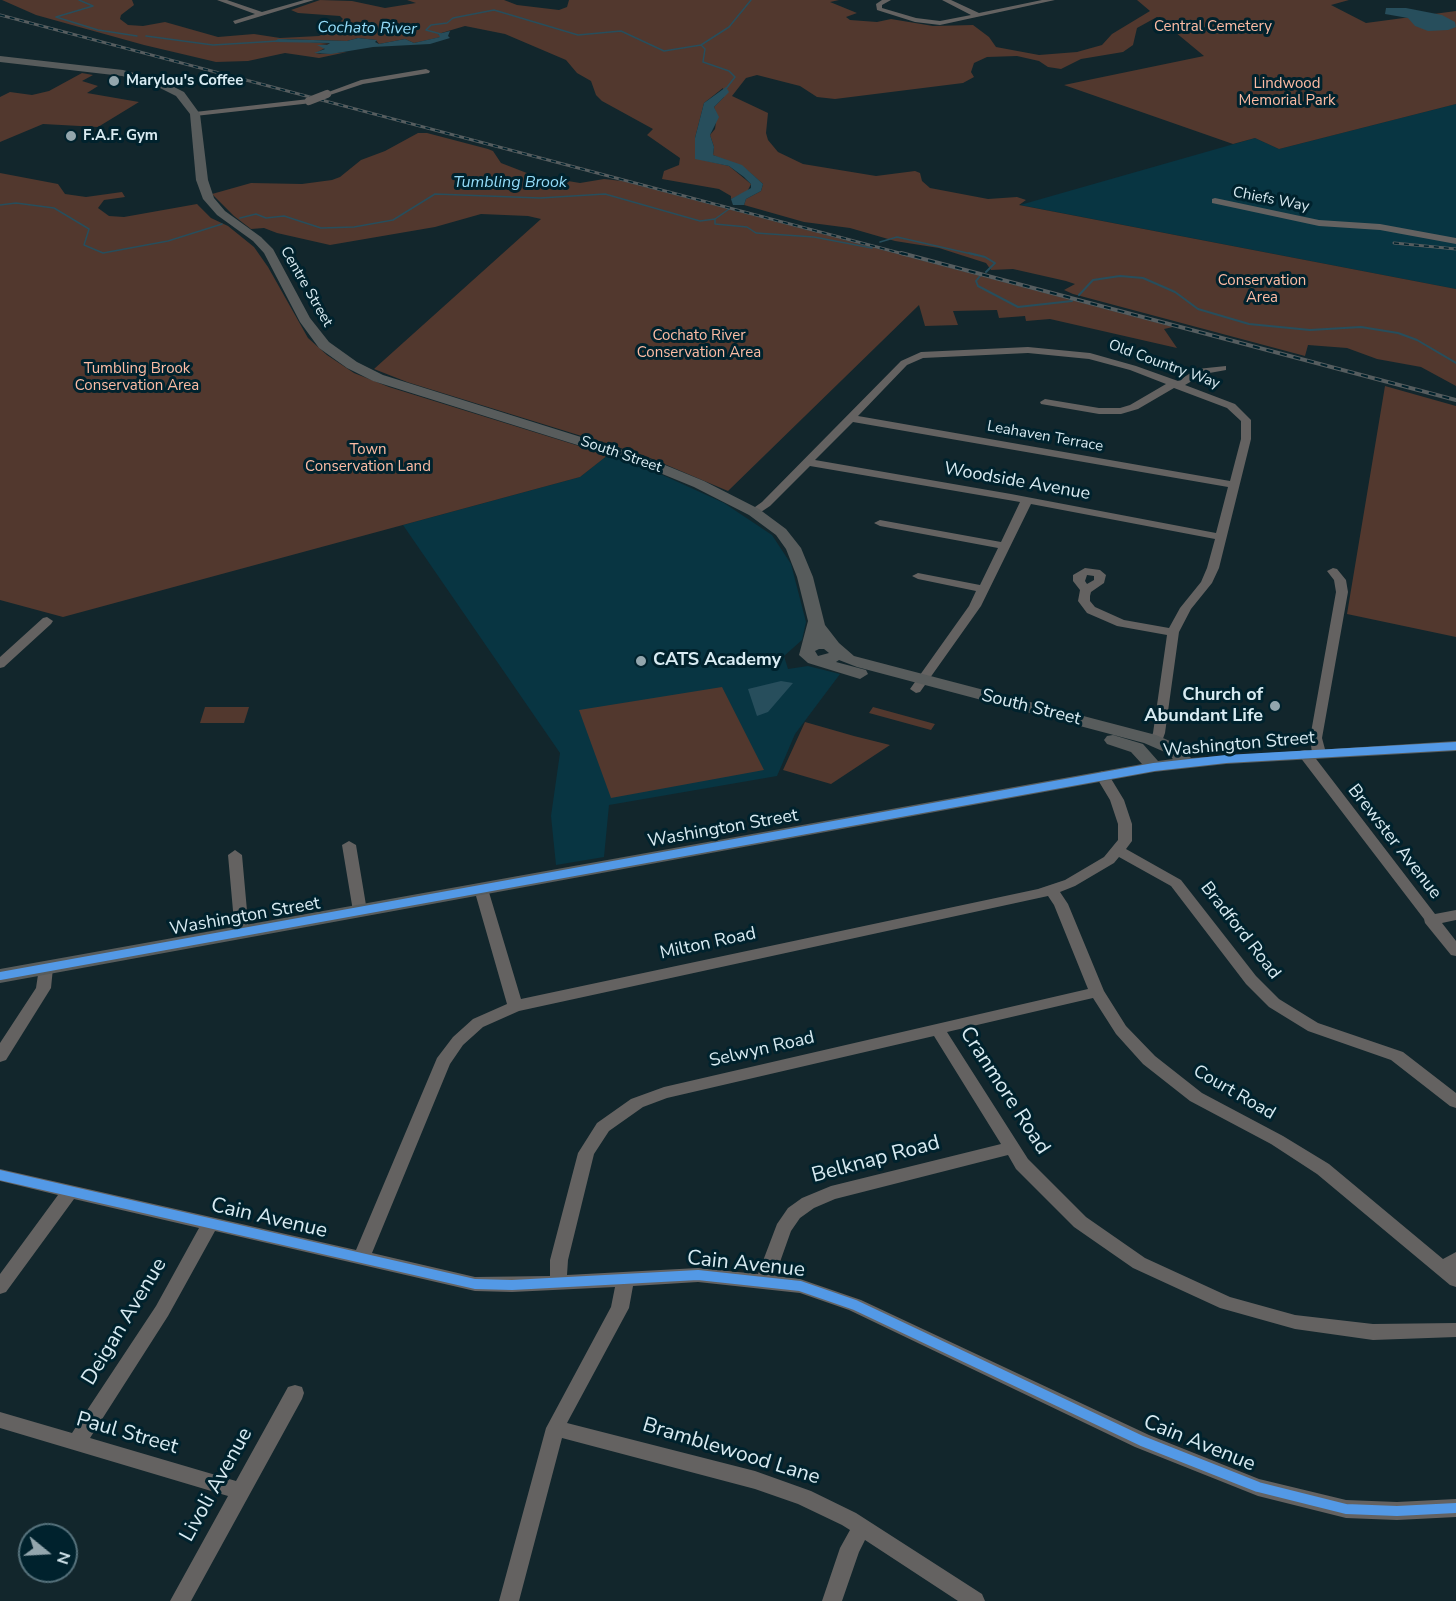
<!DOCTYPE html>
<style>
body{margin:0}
#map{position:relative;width:1456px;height:1601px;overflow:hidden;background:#12262c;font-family:"Nunito Sans",sans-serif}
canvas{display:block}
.north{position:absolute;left:18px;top:1523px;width:60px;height:60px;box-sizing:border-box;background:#00222d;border:2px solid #56727c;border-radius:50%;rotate:108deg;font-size:16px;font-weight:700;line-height:24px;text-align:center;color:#d8ebf2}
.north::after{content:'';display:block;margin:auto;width:21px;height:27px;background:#93a6ad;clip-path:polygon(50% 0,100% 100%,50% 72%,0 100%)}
</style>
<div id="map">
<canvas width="1456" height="1601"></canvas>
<div class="north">N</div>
</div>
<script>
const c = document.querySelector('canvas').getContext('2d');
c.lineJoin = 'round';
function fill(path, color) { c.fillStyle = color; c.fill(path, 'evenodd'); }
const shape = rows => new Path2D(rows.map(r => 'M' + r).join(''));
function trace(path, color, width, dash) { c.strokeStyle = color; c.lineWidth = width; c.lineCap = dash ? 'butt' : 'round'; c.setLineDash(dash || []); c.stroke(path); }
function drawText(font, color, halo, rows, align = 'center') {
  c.font = font + ' "Nunito Sans",sans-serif'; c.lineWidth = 6; c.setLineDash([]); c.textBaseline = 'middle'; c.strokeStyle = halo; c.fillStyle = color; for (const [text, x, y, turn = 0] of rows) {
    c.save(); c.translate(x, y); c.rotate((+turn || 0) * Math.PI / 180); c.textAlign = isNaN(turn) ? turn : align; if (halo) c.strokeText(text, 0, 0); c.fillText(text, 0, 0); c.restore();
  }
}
const built = shape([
 [1456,104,1456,289,1020,205,1255,138,1279,149],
 [608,455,656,472,724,503,772,535,791,564,806,622,802,640,784,656,788,669,808,666,840,674,795,734,777,776,609,805,604,857,556,865,551,816,560,753,403,525,580,477]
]);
const green = shape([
 [2,0,132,0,134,5,121,15,120,19,128,25,143,26,165,22,218,37,254,34,280,38,319,36,332,30,343,19,340,16,298,13,291,10,320,0,352,1,385,8,416,3,407,0,504,0,517,5,559,10,567,7,569,0,839,0,830,2,857,13,846,17,850,20,877,22,891,19,933,26,973,25,989,37,996,47,1039,55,1077,52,1102,45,1112,34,1150,11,1137,0,1349,0,1331,5,1366,23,1456,11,1456,104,1279,149,1255,138,1233,144,1064,85,1204,56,1157,17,1137,28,1133,45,1123,52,1081,59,1061,69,1048,67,1039,61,1017,56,987,57,974,63,971,72,974,77,963,83,835,99,817,97,800,86,757,75,746,78,732,96,768,113,766,133,768,140,778,152,803,164,876,176,915,171,920,173,922,181,930,188,988,199,1017,197,1026,200,1019,205,1456,289,1456,386,1421,367,1377,359,1347,348,1308,345,1305,356,1073,294,1064,290,1075,284,1066,281,1013,269,991,270,986,263,939,248,895,241,850,228,804,222,744,205,746,199,761,191,763,184,747,170,713,155,714,147,710,135,715,129,717,115,714,107,724,97,723,88,704,103,695,138,695,158,729,166,751,184,747,192,731,199,731,196,719,189,662,179,664,171,679,165,680,158,647,135,653,129,602,101,596,95,591,81,577,73,566,60,505,34,465,26,438,34,441,37,414,43,405,39,379,44,376,40,358,38,347,41,278,39,331,44,320,45,325,48,316,53,320,54,347,52,319,58,285,53,248,61,216,62,144,45,36,15],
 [82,73,93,75,82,81,98,86,87,93,139,102,98,127,43,124,0,142,0,97,10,92,32,95,49,91],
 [418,133,427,133,488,149,493,151,501,163,532,175,580,183,604,179,622,181,1173,327,1164,329,1177,348,1050,319,1026,321,1025,316,999,318,997,310,953,311,958,325,925,326,919,305,728,491,643,455,407,382,374,369,541,219,528,216,481,214,435,227,330,245,277,233,264,228,251,229,234,216,212,194,251,183,302,184,332,180,340,177,361,160,385,151],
 [0,173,58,184,65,194,86,197,122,192,125,197,104,200,98,208,109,216,124,217,197,204,211,218,228,226,254,247,268,267,308,338,327,355,354,373,389,387,608,455,580,477,63,617,0,600],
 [1385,386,1456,406,1456,637,1347,614],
 [722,687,764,770,611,798,579,710],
 [205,707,249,707,244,723,200,723],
 [873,707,935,724,931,730,869,713],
 [805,722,854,736,890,745,831,784,783,770]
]);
const water = shape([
 [1386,8,1406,8,1442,15,1455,22,1456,27,1448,30,1428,31,1415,26,1408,18,1385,14],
 [450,31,448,36,450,38,430,44,373,47,331,54,314,53,325,49,317,45,327,45,330,43,274,42,278,39,347,41,358,38,377,40,375,42,379,44,405,39,414,43,440,37,438,34],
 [726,87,729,92,714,107,719,117,710,135,714,147,713,155,742,165,763,184,761,191,746,199,744,205,733,205,731,199,751,188,751,184,744,177,729,166,695,159,695,138,704,103],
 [781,681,793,683,768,712,757,716,748,689]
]);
const streamFar1 = shape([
 [79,0,93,6,56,17,98,30,137,36],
 [441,34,426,30,431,25,447,23,453,18,494,10,578,35,621,31,664,51,701,45,705,49,703,62,729,71,735,77,725,90],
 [146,36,213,45,278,41],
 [701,45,729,27,751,0],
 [0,205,16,203,54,208,89,229,84,245,103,253,168,241,222,224],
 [240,218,256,214,266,218,284,216,321,228,354,227,393,220,435,194,540,198,605,194,700,221,715,219,729,209],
 [715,219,715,224,747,227,756,233,814,237,872,248],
 [880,242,897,237,976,255]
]);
const stream = shape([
 [969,253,985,257,995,263,986,272],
 [980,276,976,281,978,286,1018,307,1072,301],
 [1079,295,1093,280,1120,276,1143,278,1175,292,1198,309,1249,324,1310,330,1361,327,1398,333,1417,340,1456,363]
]);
const minor = shape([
 [217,0,227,0,262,12,304,0,314,0,235,24,233,21,255,14,217,0],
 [882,0,891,0,882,5,882,8,916,18,940,21,971,15,942,0,951,0,979,13,1042,0,1055,0,940,25,915,22,877,10,876,4,882,0],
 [426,69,430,71,429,73,363,84,327,96,323,94,361,80,426,69],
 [309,99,312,99,312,103,195,116,191,114,195,112,309,99],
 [1215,198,1319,220,1380,224,1456,238,1456,244,1380,230,1319,226,1212,203,1212,199,1215,198],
 [1028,347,1090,353,1136,366,1178,381,1197,369,1226,366,1226,370,1204,374,1185,385,1235,404,1251,420,1251,439,1219,568,1212,583,1191,609,1179,632,1165,733,1161,744,1156,745,1149,741,1153,733,1167,635,1117,626,1087,613,1078,601,1080,590,1073,581,1073,575,1085,568,1100,570,1106,575,1104,583,1091,592,1090,596,1090,601,1095,607,1124,620,1169,628,1180,608,1201,582,1207,568,1215,539,1031,504,981,606,920,692,916,693,910,689,969,606,976,591,918,579,912,576,918,573,980,585,998,548,880,526,874,523,880,520,1001,542,1020,502,810,466,770,506,758,514,754,515,748,512,762,502,901,361,921,352,1028,347],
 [1028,353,1089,359,1130,370,1166,384,1130,405,1120,408,1099,408,1045,399,1040,402,1041,404,1099,414,1121,414,1138,409,1174,388,1227,408,1241,421,1241,439,1230,481,858,416,907,365,923,358,1028,353],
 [853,422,1228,487,1216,533,1011,494,815,460,853,422],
 [1087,575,1094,576,1094,580,1087,584,1085,581,1087,575],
 [1333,568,1337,569,1346,580,1348,592,1322,738,1326,753,1319,757,1312,753,1310,738,1336,592,1334,580,1327,571,1333,568],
 [47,617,53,621,51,624,4,667,0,668,0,657,43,618,47,617],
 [1305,750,1310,751,1435,914,1456,910,1456,920,1442,923,1456,941,1456,956,1451,955,1425,923,1424,919,1300,757,1298,754,1300,751,1305,750],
 [1102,771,1107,772,1124,800,1132,824,1132,841,1126,849,1181,880,1256,976,1279,999,1318,1023,1403,1052,1456,1093,1456,1108,1450,1106,1391,1060,1308,1031,1269,1007,1246,984,1171,886,1119,857,1114,863,1075,886,1060,892,1068,904,1104,991,1126,1026,1155,1056,1202,1093,1283,1136,1329,1164,1443,1259,1456,1252,1456,1287,1450,1285,1317,1174,1271,1144,1190,1101,1143,1064,1116,1034,1093,998,947,1032,1028,1159,1086,1217,1145,1258,1230,1297,1295,1315,1373,1324,1456,1323,1456,1337,1373,1340,1295,1329,1220,1308,1133,1268,1074,1227,1016,1169,1008,1155,835,1199,814,1208,800,1218,791,1231,775,1276,800,1279,861,1300,1149,1435,1259,1479,1346,1500,1397,1502,1456,1499,1456,1517,1397,1520,1346,1518,1258,1496,1135,1447,849,1310,800,1293,698,1282,633,1286,629,1308,567,1423,755,1471,811,1491,856,1513,982,1594,985,1601,958,1601,865,1540,859,1552,842,1601,822,1601,840,1548,850,1530,842,1525,798,1504,755,1489,562,1438,519,1601,499,1601,546,1428,611,1307,615,1287,512,1292,475,1291,215,1231,168,1316,90,1438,236,1481,288,1387,295,1385,302,1387,304,1393,302,1399,191,1601,170,1601,228,1496,0,1428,0,1412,72,1433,156,1306,199,1228,74,1199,6,1292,0,1294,0,1274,58,1195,0,1181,0,1169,356,1250,437,1058,453,1037,473,1019,507,1004,474,889,476,886,481,884,488,889,521,999,1038,889,1065,880,1104,857,1118,840,1118,824,1110,800,1095,775,1102,771],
 [1048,896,1054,905,1088,989,664,1087,631,1099,597,1123,578,1153,550,1260,550,1276,475,1277,372,1253,450,1064,463,1045,483,1027,519,1011,1048,896],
 [934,1036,1001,1144,831,1186,802,1198,788,1208,777,1224,758,1274,698,1268,567,1275,568,1260,594,1154,609,1131,643,1107,667,1098,934,1036],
 [349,841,356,845,367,911,360,916,353,911,342,845,349,841],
 [235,850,242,855,249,933,247,937,242,938,237,937,235,933,228,855,235,850],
 [46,963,51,964,53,968,51,988,6,1060,0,1062,0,1043,36,988,39,968,41,964,46,963]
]);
const secondary = shape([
 [0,56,123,70,160,80,184,92,200,114,208,180,214,198,225,211,261,237,273,249,310,318,329,342,357,362,383,375,648,458,704,481,759,509,786,529,801,548,813,577,825,625,839,643,854,656,1156,735,1179,745,1191,758,1456,741,1456,751,1226,764,1154,772,0,983,0,969,1142,764,1131,752,1107,744,1104,740,1107,736,1113,735,1143,744,1158,761,1173,759,1167,753,1144,743,857,667,839,660,836,662,866,670,868,674,860,679,808,663,799,655,808,621,797,577,786,549,776,535,749,515,694,487,638,464,373,381,347,368,319,348,300,322,264,253,253,241,217,215,203,199,196,180,190,114,176,96,152,84,122,76,0,62,0,56],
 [819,649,824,649,829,653,818,656,815,651,819,649]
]);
const railFar1 = shape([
 [0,15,907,255],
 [1394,243,1456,249]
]);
const rail = shape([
 [901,253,1456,400]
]);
const minorBridge = shape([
 [309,101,327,94]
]);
const cyclewayFar1 = shape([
 [0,976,1154,767,1226,759,1456,746]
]);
const cycleway = shape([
 [0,1175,475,1284,512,1285,698,1275,800,1286,855,1305,1142,1441,1258,1487,1346,1509,1397,1511,1456,1508]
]);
const markers = [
 [114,81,6,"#93a6ad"],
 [71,136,6,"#93a6ad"],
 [641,661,6,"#93a6ad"],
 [1275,706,6,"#93a6ad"]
];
const farParknames = [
 ["Central Cemetery",1213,27],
 ["Lindwood",1287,84],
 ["Memorial Park",1287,101],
 ["Conservation",1262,281],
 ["Area",1262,298],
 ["Cochato River",699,336],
 ["Conservation Area",699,353],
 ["Tumbling Brook",137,369],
 ["Conservation Area",137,386],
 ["Town",368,450],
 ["Conservation Land",368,467]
];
const farPoinames = [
 ["Marylou's Coffee",126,81],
 ["F.A.F. Gym",83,136]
];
const farStreetnames = [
 ["Chiefs Way",1271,200,11],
 ["Centre Street",306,287,60],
 ["Old Country Way",1164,365,20],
 ["Leahaven Terrace",1045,437,10],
 ["South Street",621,455,19]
];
const farWaternames = [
 ["Cochato River",367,29,1],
 ["Tumbling Brook",510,183]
];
const streetNames = [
 ["Woodside Avenue",1017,482,10],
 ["South Street",1031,708,14],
 ["Washington Street",1239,745,-5],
 ["Washington Street",723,829,-10],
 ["Brewster Avenue",1394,842,52],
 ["Washington Street",245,917,-10],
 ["Bradford Road",1240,931,52],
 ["Milton Road",708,944,-12],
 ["Selwyn Road",762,1050,-13],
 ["Court Road",1234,1093,30]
];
const poiNames = [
 ["CATS Academy",653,661],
 ["Church of",1263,696,"right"],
 ["Abundant Life",1263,717,"right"]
];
const nearStreetnames = [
 ["Cranmore Road",1004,1091,57],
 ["Belknap Road",876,1160,-15],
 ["Cain Avenue",269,1219,13],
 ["Cain Avenue",746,1265,6],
 ["Deigan Avenue",125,1322,-59],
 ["Paul Street",127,1434,16],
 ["Cain Avenue",1199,1444,22],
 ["Bramblewood Lane",731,1452,17],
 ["Livoli Avenue",217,1485,-61]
];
fill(built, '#083542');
fill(green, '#52382e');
fill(water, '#274e5c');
trace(streamFar1, '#274e5c', 1.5);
trace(stream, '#274e5c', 2);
fill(minor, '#646261');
fill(secondary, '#585c5c');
trace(railFar1, '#565d5f', 3);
trace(rail, '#565d5f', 4);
trace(railFar1, '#00222d', 1.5, [5]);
trace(rail, '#00222d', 2, [7]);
trace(minorBridge, '#646261', 8);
trace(cyclewayFar1, '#5399e6', 8);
trace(cycleway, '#5399e6', 10);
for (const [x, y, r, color] of markers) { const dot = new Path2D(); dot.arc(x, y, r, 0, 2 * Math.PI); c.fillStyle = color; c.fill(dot); trace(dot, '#00222d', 2); }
drawText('15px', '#fdbca4', '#00222d', farParknames);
drawText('bold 15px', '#d8ebf2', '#00222d', farPoinames, 'left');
drawText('15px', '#d8ebf2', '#00222d', farStreetnames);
drawText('italic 16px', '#93dbf8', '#00222d', farWaternames);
drawText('18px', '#d8ebf2', '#00222d', streetNames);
drawText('bold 18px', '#d8ebf2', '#00222d', poiNames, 'left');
drawText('21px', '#d8ebf2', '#00222d', nearStreetnames);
</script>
